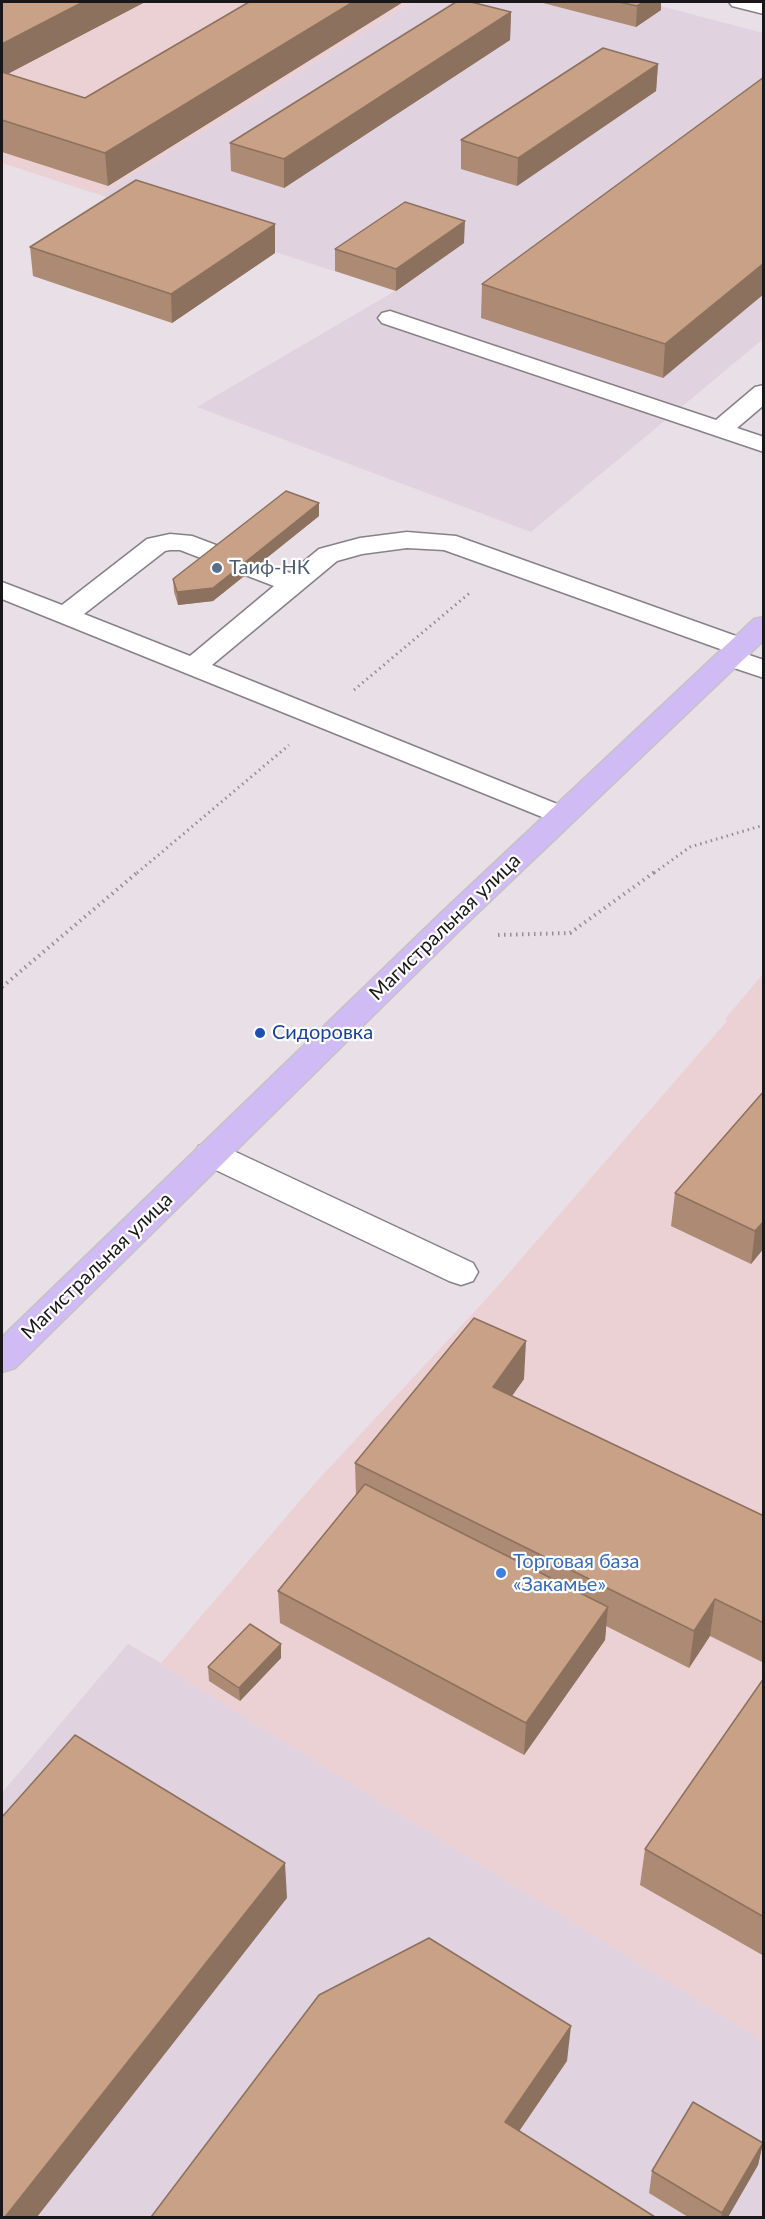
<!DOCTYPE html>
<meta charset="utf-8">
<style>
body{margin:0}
#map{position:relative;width:765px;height:2219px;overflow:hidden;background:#e8dfe7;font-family:Lato,sans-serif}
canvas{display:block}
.frame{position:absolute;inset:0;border:3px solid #1a171a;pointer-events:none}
</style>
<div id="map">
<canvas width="765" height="2219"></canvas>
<div class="frame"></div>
</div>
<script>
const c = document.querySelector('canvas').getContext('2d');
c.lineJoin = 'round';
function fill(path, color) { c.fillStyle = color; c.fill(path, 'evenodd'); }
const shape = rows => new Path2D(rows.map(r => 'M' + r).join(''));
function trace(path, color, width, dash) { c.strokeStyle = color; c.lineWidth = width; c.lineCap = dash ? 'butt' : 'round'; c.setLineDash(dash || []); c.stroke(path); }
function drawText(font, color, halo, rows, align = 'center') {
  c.font = font + ' Lato,sans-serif'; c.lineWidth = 4.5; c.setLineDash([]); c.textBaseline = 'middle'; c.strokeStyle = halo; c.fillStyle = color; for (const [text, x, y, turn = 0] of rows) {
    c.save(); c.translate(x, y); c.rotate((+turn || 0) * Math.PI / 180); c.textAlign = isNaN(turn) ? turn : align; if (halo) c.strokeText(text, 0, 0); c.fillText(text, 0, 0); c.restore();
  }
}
const commercial = shape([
 [8,2,413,2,100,195,2,163,2,4],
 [763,974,763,2217,2,2218,2,1793,128,1644,161,1663,316,1482,488,1297,727,1021,725,1019]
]);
const built = shape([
 [413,2,645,2,763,33,763,339,531,532,197,407,395,291,100,195],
 [128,1644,755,2036,763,2044,763,2217,2,2218,2,1793]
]);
const pathFar1 = shape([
 [354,690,472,591],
 [137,873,289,745],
 [654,873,690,847,764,825]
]);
const path = shape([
 [498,935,570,933,656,871],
 [2,987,139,871]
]);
const minor = shape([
 [729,2,764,2,764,14,732,6,729,2],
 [390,311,716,420,755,387,764,385,764,405,737,428,764,437,764,452,382,323,378,318,382,313,390,311],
 [407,532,456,536,750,641,754,647,750,653,746,654,764,660,764,678,719,663,715,657,723,650,444,550,407,548,362,554,337,561,212,665,572,810,577,816,572,822,562,825,2,599,2,582,62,605,147,539,170,534,192,536,290,573,319,549,360,538,407,532],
 [170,550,180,550,274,586,190,656,84,614,165,551,170,550],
 [211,1142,223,1146,473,1263,478,1272,473,1281,461,1285,449,1281,199,1162,194,1154,199,1146,211,1142]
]);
const major = shape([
 [764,617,764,640,465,925,15,1368,2,1372,2,1337,443,911,754,619,764,617]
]);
const wall = shape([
 [2,2,145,2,7,74,85,98,403,2,108,186,2,152],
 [539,2,661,2,661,10,636,27],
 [511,12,510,40,284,188,231,171,230,143],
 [658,64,656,91,517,186,461,169,461,140],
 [764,77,663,378,481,318,482,284],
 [275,224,275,253,172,323,33,276,30,247],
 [464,243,396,291,335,271,335,249],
 [319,503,319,516,213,601,178,605,174,592,173,579],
 [764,1091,764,1248,751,1264,671,1226,675,1193],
 [524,1379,512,1396,764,1516,764,1663,710,1636,689,1668,606,1626,605,1640,524,1755,280,1623,278,1591,356,1496,355,1463],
 [281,1644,281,1658,240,1701,209,1681,208,1667],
 [764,1678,764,1956,640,1885,645,1849],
 [763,2143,758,2165,728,2217,688,2217,649,2193,652,2171]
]);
const shadedWall = shape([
 [83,2,145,2,2,77,2,44],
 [353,2,403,2,108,186,105,153],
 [644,2,661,2,661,10,636,27,637,6],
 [511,12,510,40,284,188,284,159],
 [658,64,656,91,517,186,518,158],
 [465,221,464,243,396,291,396,269],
 [275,224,275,253,172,323,171,294],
 [764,263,764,294,663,378,665,344],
 [319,503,319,516,213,601,178,605,177,592],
 [764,1221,764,1248,751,1264,755,1231],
 [526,1341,524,1379,491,1425,493,1387],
 [715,1599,710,1636,689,1668,694,1631],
 [608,1607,605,1640,524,1755,526,1723],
 [281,1644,281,1658,240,1701,239,1688],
 [285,1863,287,1898,37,2217,5,2217],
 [571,2026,567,2061,503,2155,505,2122],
 [763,2143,758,2165,728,2217,721,2217,722,2213]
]);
const building = shape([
 [2,2,83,2,2,44,2,2],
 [249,2,353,2,105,153,2,120,2,72,85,98,249,2],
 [456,2,471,2,511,12,284,159,230,143,456,2],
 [619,2,644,2,637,6,619,2],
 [603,48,658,64,518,158,461,140,603,48],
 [764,77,764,263,665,344,482,284,764,77],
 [136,180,275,224,171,294,30,247,136,180],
 [405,202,465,221,396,269,335,249,405,202],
 [286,491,319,503,213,588,177,592,173,579,286,491],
 [764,1091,764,1221,755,1231,675,1193,764,1091],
 [474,1318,526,1341,493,1387,764,1516,764,1623,715,1599,694,1631,355,1463,474,1318],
 [365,1484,608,1607,526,1723,278,1591,365,1484],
 [250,1624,281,1644,239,1688,208,1667,250,1624],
 [764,1678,764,1917,645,1849,764,1678],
 [75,1735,285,1863,5,2217,2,2217,2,1817,75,1735],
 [429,1938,571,2026,505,2122,655,2217,151,2217,319,1995,429,1938],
 [693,2102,763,2143,722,2213,652,2171,693,2102]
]);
const markers = [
 [217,568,6,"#5c6f8a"],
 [260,1033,6,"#1a4fb4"],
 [501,1573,6,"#3f7fe0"]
];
const serviceNames = [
 ["Таиф-НК",229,568]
];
const streetNames = [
 ["Магистральная улица",445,927,-44],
 ["Магистральная улица",97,1266,-44]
];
const transitNames = [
 ["Сидоровка",272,1033]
];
const shopNames = [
 ["Торговая база",513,1562],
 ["«Закамье»",513,1585]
];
fill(commercial, '#ecd1d4');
fill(built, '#e1d2df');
trace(minor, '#888087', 3);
trace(major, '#c3c3c3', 3);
trace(pathFar1, '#958f95', 3, [1.5, 4]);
trace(path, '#958f95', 4, [1.5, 4.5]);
fill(minor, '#fff');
fill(major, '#d1bbf4');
fill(wall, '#ac8a73');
fill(shadedWall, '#8c715e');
fill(building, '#c8a186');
trace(building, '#8c715e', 1.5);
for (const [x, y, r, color] of markers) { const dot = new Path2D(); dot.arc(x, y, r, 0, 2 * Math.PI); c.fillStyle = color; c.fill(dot); trace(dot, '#fff', 2); }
drawText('20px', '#4e5e75', '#fff', serviceNames, 'left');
drawText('20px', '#1a171a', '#fff', streetNames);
drawText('20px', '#164399', '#fff', transitNames, 'left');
drawText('20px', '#366cbe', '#fff', shopNames, 'left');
</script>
